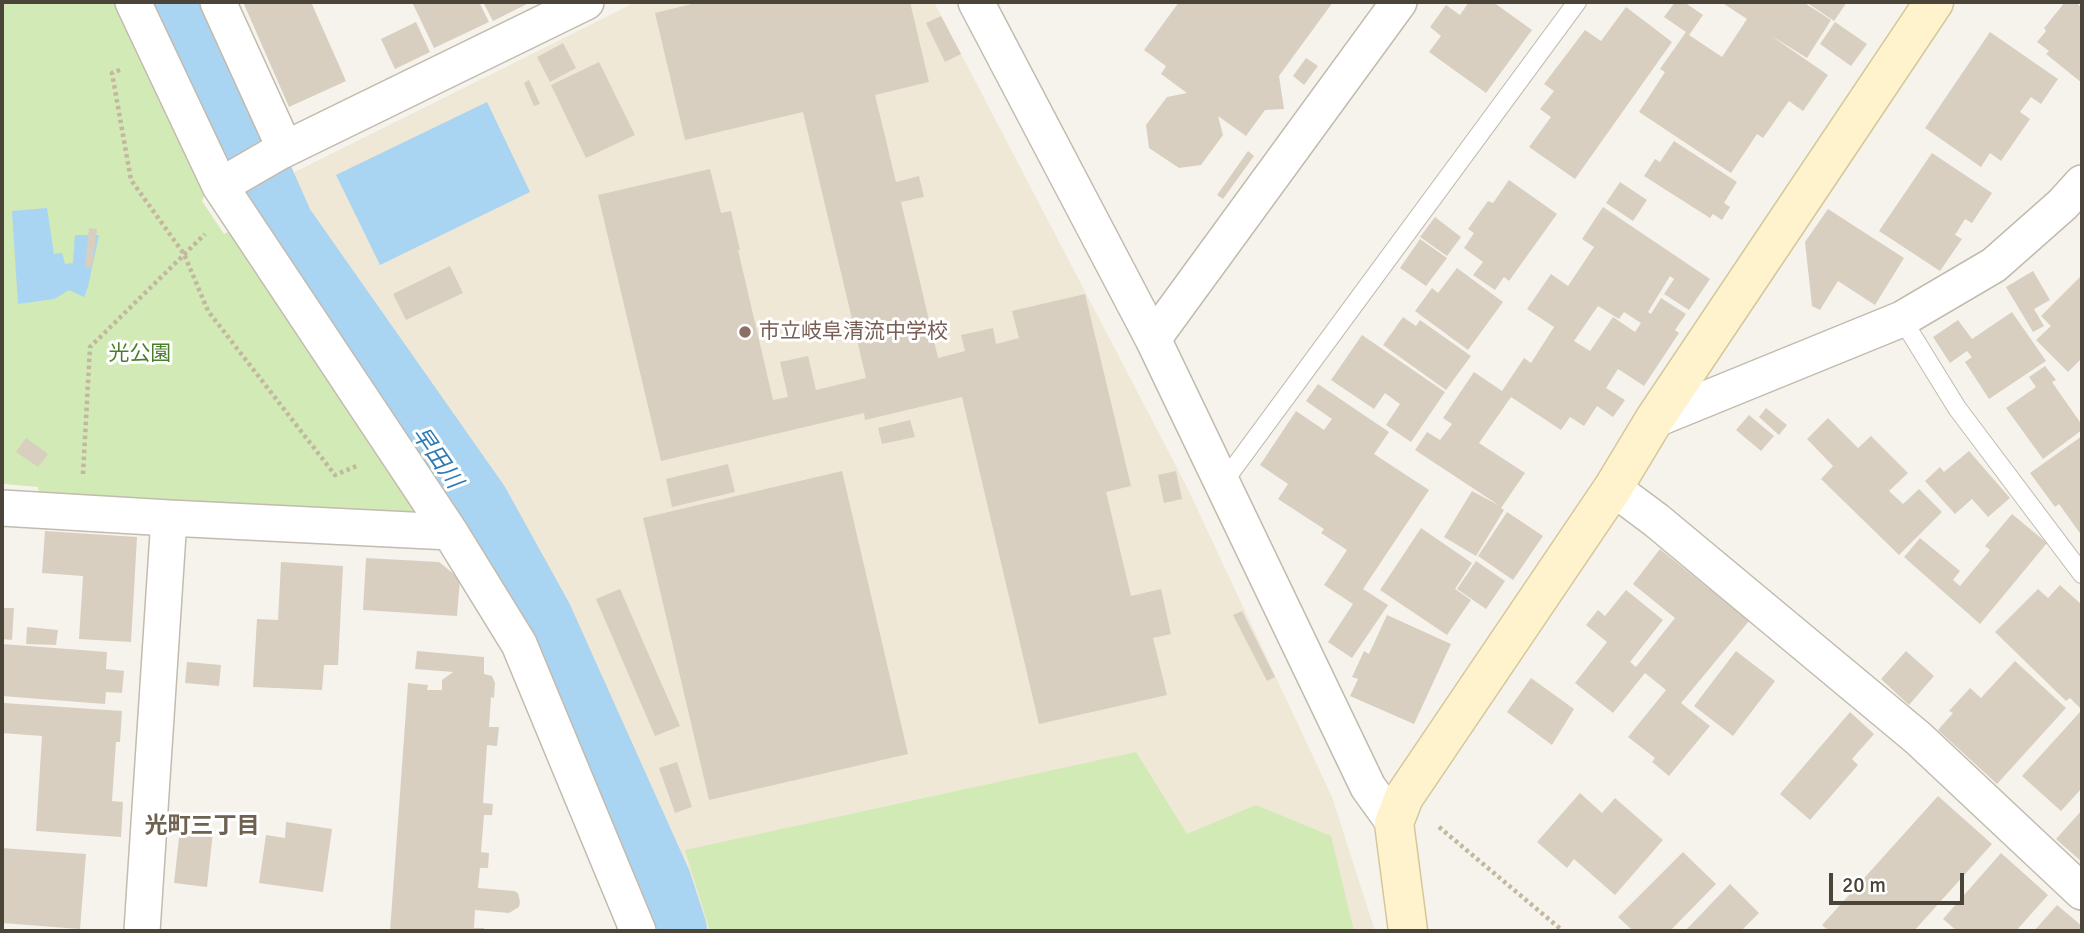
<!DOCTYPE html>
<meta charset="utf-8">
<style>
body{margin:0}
#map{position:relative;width:2084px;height:933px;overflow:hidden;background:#f6f3ec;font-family:Signika,sans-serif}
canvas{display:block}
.frame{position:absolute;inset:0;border:4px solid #4b4439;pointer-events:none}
.scale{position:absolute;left:1829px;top:873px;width:135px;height:32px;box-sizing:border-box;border:4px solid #4b4439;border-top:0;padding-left:9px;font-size:21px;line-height:24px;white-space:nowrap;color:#4b4439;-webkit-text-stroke:5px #fff;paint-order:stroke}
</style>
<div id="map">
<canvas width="2084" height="933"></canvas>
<div class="frame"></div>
<div class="scale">20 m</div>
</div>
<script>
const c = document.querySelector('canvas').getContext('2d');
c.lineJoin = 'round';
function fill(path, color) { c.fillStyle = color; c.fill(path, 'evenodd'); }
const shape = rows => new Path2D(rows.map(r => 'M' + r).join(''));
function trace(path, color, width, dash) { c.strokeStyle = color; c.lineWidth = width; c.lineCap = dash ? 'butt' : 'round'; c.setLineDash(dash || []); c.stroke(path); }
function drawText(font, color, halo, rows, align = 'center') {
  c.font = font + ' Signika,"Noto Sans JP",sans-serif'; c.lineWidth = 6; c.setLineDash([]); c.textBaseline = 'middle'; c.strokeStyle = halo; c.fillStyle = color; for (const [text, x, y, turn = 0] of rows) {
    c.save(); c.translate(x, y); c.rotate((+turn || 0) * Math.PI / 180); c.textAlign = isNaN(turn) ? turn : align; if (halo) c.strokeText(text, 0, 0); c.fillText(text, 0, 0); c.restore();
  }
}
const education = shape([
 [636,2,934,2,1187,487,1332,797,1375,931,704,931,541,579,285,177]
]);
const green = shape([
 [2,2,127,2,213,174,202,201,224,234,233,229,265,232,435,543,40,509,38,487,4,484,2,468],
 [1136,752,1187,834,1256,805,1331,836,1354,931,710,931,685,850]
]);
const water = shape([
 [487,102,530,192,380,265,336,175],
 [47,208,54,254,62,253,65,264,73,263,75,235,99,235,88,287,84,297,69,290,54,299,18,304,12,211]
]);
const river = shape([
 [175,2,275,229,471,508,533,620,652,885,667,931]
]);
const building = shape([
 [243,2,311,2,346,81,289,107],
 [412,2,479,2,489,22,434,48],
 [483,2,531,2,493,21],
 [700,2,910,2,929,82,875,95,896,182,919,176,924,197,901,202,938,358,965,351,961,335,993,328,996,344,1019,338,1012,311,1085,294,1131,486,1106,492,1131,596,1161,589,1171,634,1153,638,1167,695,1039,724,962,397,865,420,864,413,661,461,598,195,710,169,721,213,731,211,740,250,738,250,773,400,788,397,780,362,808,356,816,390,866,378,803,112,685,140,655,13],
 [1179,2,1333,2,1279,76,1284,109,1265,110,1246,136,1218,116,1223,135,1201,165,1179,168,1149,148,1146,125,1167,97,1187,93,1161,74,1166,66,1144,50],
 [1469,2,1493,2,1532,30,1486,93,1429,52,1441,36,1430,27,1446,5,1460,15],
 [1675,2,1684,2,1703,15,1689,35,1722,57,1747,19,1721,2,1803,2,1831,20,1807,58,1770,35,1828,75,1803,111,1789,101,1763,138,1757,134,1731,173,1639,112,1665,72,1660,69,1686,32,1664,17],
 [1806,2,1847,2,1834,21],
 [2065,2,2075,2,2082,8,2082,83,2046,54,2049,51,2037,42,2046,31,2044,28],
 [1626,7,1672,42,1575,179,1529,147,1551,117,1540,109,1554,91,1544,84,1585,30,1601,41],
 [941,16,961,54,945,62,926,23],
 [416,22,430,52,395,69,381,39],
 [1835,22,1867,44,1851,66,1820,44],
 [1990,32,2058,79,2041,104,2031,97,2020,112,2030,119,2001,161,1990,153,1981,167,1925,128],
 [563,43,576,68,550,82,537,57],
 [1306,58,1318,66,1304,85,1293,76],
 [599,62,635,135,586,158,551,85],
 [529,80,540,104,534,106,524,83],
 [1674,141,1737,182,1724,203,1730,207,1722,220,1713,214,1710,218,1644,176,1655,159,1660,162],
 [1248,151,1254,156,1223,199,1217,195],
 [1932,153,1992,193,1972,223,1965,219,1955,235,1962,239,1940,271,1879,231],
 [1509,180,1557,214,1509,281,1504,277,1495,290,1473,275,1483,262,1464,248,1474,233,1468,229,1488,201,1493,203],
 [1620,182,1647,200,1633,221,1606,203],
 [1603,207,1710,279,1689,310,1664,294,1674,279,1670,276,1648,312,1651,314,1661,298,1686,314,1675,330,1679,333,1644,386,1618,369,1606,388,1625,400,1613,417,1597,406,1584,426,1570,417,1561,430,1511,397,1479,443,1525,473,1501,508,1504,510,1476,556,1444,537,1472,491,1500,506,1415,450,1427,432,1440,440,1452,424,1443,418,1474,372,1502,391,1524,358,1531,363,1554,327,1527,309,1551,274,1568,286,1594,247,1582,239],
 [1598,306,1619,319,1624,312,1641,323,1635,332,1613,317,1590,351,1574,341],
 [1828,209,1904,258,1875,305,1838,281,1820,310,1812,306,1805,242],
 [1435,217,1461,237,1447,256,1420,237],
 [89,228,97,229,92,268,85,267],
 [1420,239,1447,258,1426,286,1400,268],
 [450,266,463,293,406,320,393,294],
 [1457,268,1503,302,1468,350,1415,311,1432,288,1438,293],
 [2033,271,2050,300,2034,309,2044,326,2033,332,2006,287],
 [2082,275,2082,358,2068,372,2036,340,2051,326,2041,316],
 [2012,312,2046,361,1989,399,1965,362,1972,357,1967,351,1950,363,1933,337,1958,320,1972,339],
 [1403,317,1416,326,1420,320,1471,356,1446,390,1383,345],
 [1362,335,1445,392,1411,442,1386,425,1400,404,1385,393,1374,409,1331,380],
 [2045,366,2056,380,2052,382,2082,425,2082,430,2043,459,2006,408,2036,387,2029,377],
 [1318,384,1389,432,1374,454,1429,490,1363,589,1388,605,1352,658,1328,642,1353,604,1324,585,1347,550,1321,533,1324,529,1278,499,1288,484,1260,465,1296,411,1324,430,1332,419,1306,401],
 [1766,408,1787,425,1779,435,1759,417],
 [1749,415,1774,436,1761,451,1736,430],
 [1828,418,1858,448,1871,436,1908,473,1889,491,1903,504,1919,489,1942,512,1899,555,1821,479,1833,466,1807,439],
 [910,420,915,437,882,444,878,428],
 [2082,436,2082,536,2059,504,2055,507,2030,473],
 [26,438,48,454,38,467,16,452],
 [1969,451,2010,498,1988,517,1972,499,1955,514,1925,481,1940,467,1944,472],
 [728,464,735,492,672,507,666,479],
 [842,471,908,754,709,800,643,518],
 [1176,471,1182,499,1164,503,1158,475],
 [1507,512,1543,536,1513,580,1478,556],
 [2012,514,2047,543,1980,624,1904,557,1920,538,1960,571,1953,580,1960,586,1990,550,1985,546],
 [1421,528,1472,563,1455,589,1471,600,1447,635,1380,590],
 [45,531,137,537,131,642,79,639,83,576,42,573],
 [1660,549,1749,621,1681,703,1710,726,1669,776,1652,762,1655,758,1628,737,1666,690,1645,673,1613,713,1575,683,1607,642,1586,625,1598,610,1605,616,1626,590,1663,620,1630,662,1636,667,1675,618,1633,584],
 [366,558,439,562,460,579,457,616,363,610],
 [1476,561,1505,581,1486,609,1457,589],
 [281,562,343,566,338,665,324,665,322,690,253,687,257,619,278,620],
 [2060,585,2082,605,2082,710,2070,698,2066,701,1995,632,2038,589,2048,598],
 [620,589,680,726,655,736,596,599],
 [2,608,14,608,12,640,2,639],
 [1242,611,1275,677,1267,681,1233,615],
 [1387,615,1451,644,1414,724,1350,696,1358,679,1352,677,1364,651,1369,654],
 [27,627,58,630,56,645,26,644],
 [2,644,107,652,106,669,124,671,122,693,106,692,105,704,2,696],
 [417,651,484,657,484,674,492,676,495,683,494,698,491,697,489,727,499,727,497,746,487,745,483,803,493,804,492,815,484,815,481,852,489,853,488,868,480,868,478,888,514,891,518,893,520,902,519,907,509,913,475,910,474,928,484,928,484,931,390,931,408,683,428,685,427,690,442,690,442,680,453,672,415,669],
 [1736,651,1775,681,1733,736,1694,706],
 [1906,651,1934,676,1909,705,1881,679],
 [2015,661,2066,708,1997,784,1938,730,1953,713,1949,711,1970,688,1981,698],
 [187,662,221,665,219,686,185,683],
 [1531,678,1574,709,1552,745,1507,712],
 [4,703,122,711,120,742,116,742,112,801,123,802,121,837,36,831,42,736,2,733],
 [1850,712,1874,734,1852,759,1858,765,1810,820,1780,794],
 [2080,712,2082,715,2082,788,2061,811,2022,776],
 [677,762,692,807,675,813,659,768],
 [1580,793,1602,813,1615,798,1663,840,1615,895,1574,859,1567,868,1537,842],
 [1938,796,1992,844,1914,931,1829,931,1822,925],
 [2082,810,2082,862,2056,839],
 [286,822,332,829,323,892,259,883,266,835,285,838],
 [180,829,213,832,207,887,174,883],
 [2,848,86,854,80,929,2,923],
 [1683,852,1716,884,1670,931,1633,931,1618,917],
 [2001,853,2048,895,2016,931,1957,931,1943,919],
 [1730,884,1759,913,1741,931,1685,931],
 [2057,905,2082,926,2082,931,2034,931]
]);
const path = shape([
 [120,70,112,73,131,180,184,254,208,311,335,475,359,465],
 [83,474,90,347,205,234],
 [1439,827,1563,931]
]);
const lane = shape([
 [1902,319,1957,408,2082,574],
 [1222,484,1577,2]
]);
const street = shape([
 [133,2,220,186,450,532,519,644,638,931],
 [218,2,285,149],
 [976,2,1153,339,1368,787,1394,823],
 [220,186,277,153,586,2],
 [1153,339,1399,2],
 [1654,420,1902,319,1994,265,2063,204,2082,183],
 [1613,488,1656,520,1918,738,2082,892],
 [2,508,169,518,450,532],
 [142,931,169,518]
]);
const secondary = shape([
 [1408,931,1394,823,1404,797,1613,488,1654,420,1934,2]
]);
const markers = [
 [745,332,7,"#8d6e63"]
];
const educationNames = [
 ["市立岐阜清流中学校",759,332]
];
const parkNames = [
 ["光公園",140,354]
];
const waterNames = [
 ["早田川",436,458,55]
];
const neighbourhoodNames = [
 ["光町三丁目",202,827]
];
fill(education, '#efe8d6');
fill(green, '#d2eab5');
fill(water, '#a9d4f2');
trace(river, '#a9d4f2', 80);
fill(building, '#d8cfc1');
trace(lane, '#c2bbae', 20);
trace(street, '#c2bbae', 38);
trace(secondary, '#d6c79b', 41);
trace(path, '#c4b79f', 4.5, [3.5, 3.5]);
trace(lane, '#fff', 18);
trace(street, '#fff', 35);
trace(secondary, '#fff3cd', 38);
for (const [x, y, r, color] of markers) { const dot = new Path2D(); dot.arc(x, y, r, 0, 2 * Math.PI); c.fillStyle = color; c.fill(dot); trace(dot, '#fff', 2.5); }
drawText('21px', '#785e54', '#fff', educationNames, 'left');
drawText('21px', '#4a7f2a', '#fff', parkNames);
drawText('italic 23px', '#2e7ab2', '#fff', waterNames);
drawText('bold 23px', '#6e6250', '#fff', neighbourhoodNames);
</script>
